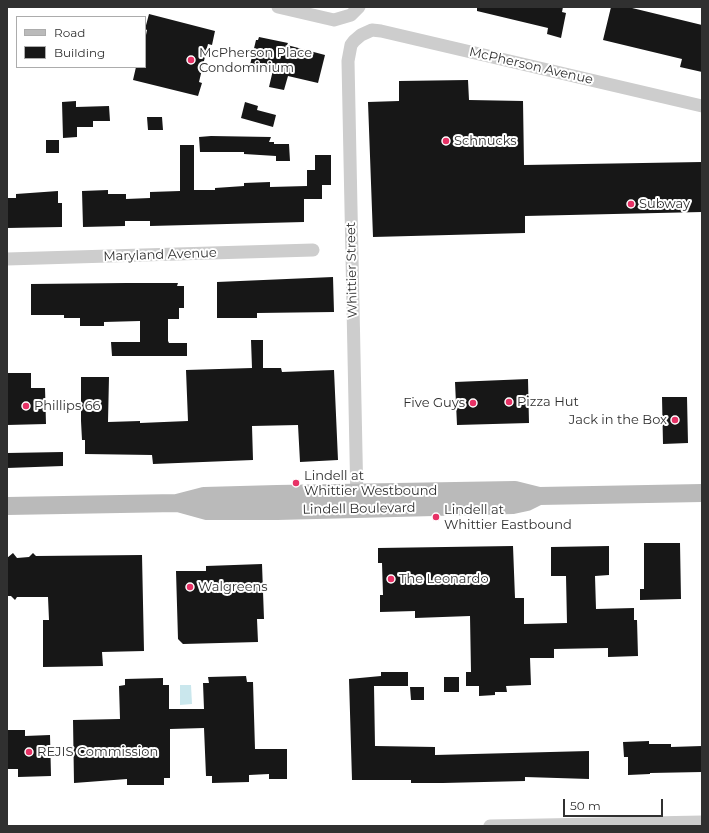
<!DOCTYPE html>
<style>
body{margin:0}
#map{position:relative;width:709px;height:833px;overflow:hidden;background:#fff;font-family:Montserrat,sans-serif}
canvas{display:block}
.frame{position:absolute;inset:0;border:8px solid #303030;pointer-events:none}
.legend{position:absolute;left:16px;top:16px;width:130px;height:52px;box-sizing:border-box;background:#fff;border:1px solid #acacac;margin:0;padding:5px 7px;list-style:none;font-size:12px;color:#303030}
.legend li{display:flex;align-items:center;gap:8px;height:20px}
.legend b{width:20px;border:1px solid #acacac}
.scale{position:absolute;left:563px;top:799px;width:100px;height:18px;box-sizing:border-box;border:2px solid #303030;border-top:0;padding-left:5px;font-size:12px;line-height:14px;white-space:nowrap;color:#303030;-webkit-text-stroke:3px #fff;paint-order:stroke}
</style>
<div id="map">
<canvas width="709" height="833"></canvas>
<div class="frame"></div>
<ul class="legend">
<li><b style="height:5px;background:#bababa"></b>Road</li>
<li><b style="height:11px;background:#171717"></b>Building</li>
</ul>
<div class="scale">50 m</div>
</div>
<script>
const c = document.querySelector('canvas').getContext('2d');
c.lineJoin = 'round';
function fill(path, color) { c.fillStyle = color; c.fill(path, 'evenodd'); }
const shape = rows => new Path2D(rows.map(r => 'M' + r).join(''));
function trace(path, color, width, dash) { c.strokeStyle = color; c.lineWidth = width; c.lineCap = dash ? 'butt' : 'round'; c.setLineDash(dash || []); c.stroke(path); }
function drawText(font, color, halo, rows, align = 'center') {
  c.font = font + ' Montserrat,sans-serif'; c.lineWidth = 4; c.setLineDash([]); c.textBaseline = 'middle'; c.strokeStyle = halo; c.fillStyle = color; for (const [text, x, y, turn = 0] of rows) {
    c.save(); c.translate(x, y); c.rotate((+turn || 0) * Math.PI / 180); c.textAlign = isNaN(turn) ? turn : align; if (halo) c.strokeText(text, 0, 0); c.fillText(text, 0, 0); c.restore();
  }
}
const water = shape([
 [180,685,191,685,192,704,180,705]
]);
const building = shape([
 [477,7,563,7,562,12,566,13,561,38,547,34,548,28,477,11],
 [611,7,628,7,702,25,702,72,680,67,682,59,603,40],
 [149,14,215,31,212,45,208,44,199,82,202,83,198,96,133,80,136,67,145,67,145,40,147,30,145,29],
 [259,37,288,43,287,45,325,55,318,83,288,76,284,90,269,87,273,70,250,65,256,40,258,40],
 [468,80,469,100,523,101,524,165,702,162,702,212,525,216,525,233,373,237,368,102,399,101,399,81],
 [76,101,76,107,109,106,110,121,93,121,93,127,77,127,77,137,63,138,62,102],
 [245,102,258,106,257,110,276,115,273,127,241,118],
 [147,117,162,117,163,130,148,130],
 [211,136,271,137,269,142,274,142,274,144,289,144,290,161,276,161,276,156,244,154,244,152,200,152,199,137],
 [46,140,59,140,59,153,46,153],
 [180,145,194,145,194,190,215,190,215,188,244,186,244,183,270,182,270,187,307,186,307,170,315,170,315,155,331,155,331,185,322,185,322,199,304,199,304,222,150,226,150,221,125,221,125,226,83,227,82,191,108,190,108,194,126,194,126,199,150,198,150,192,180,191],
 [58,191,58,203,62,203,62,227,7,228,7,198,16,198,16,194],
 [333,277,334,312,257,313,257,318,217,318,217,282],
 [126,283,178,283,177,286,184,286,184,308,179,308,179,319,168,319,168,341,169,343,187,343,187,356,112,356,111,342,140,342,140,321,104,322,104,326,80,326,80,318,64,318,64,315,31,315,31,284],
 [251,340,263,340,263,368,281,368,282,372,334,370,338,460,300,462,298,425,252,426,253,460,153,464,152,455,85,454,85,440,82,440,81,421,81,377,109,377,108,422,140,421,140,423,188,421,186,370,252,368],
 [7,373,31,373,31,388,45,388,46,424,7,425],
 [528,379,529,423,457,425,455,382],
 [662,397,687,397,688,443,663,444],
 [63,452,63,466,7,468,7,453],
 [644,543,680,543,681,599,640,600,640,589,644,589],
 [513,546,515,598,524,598,524,624,567,623,566,576,551,576,551,547,609,546,609,575,595,576,596,609,634,608,634,620,637,620,638,656,608,657,608,648,554,649,554,658,530,658,531,685,506,686,507,692,495,692,495,695,479,696,479,686,466,686,466,672,471,672,470,616,415,618,415,611,380,612,380,595,383,595,382,563,378,563,378,548],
 [13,553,17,558,29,557,33,553,36,556,142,555,144,651,102,652,103,666,43,667,43,620,49,620,48,597,17,597,15,600,11,596,7,596,7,558],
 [262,564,264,619,257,619,258,642,183,644,178,639,176,571,206,571,206,566],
 [381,672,408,672,408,686,374,686,375,746,435,747,435,755,589,751,589,779,525,777,525,781,443,783,411,783,411,780,352,780,349,679,381,676],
 [246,676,247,682,253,682,255,749,287,749,287,779,269,779,269,774,249,775,249,782,212,783,212,776,206,776,204,728,170,729,170,778,164,778,164,785,127,785,127,779,74,783,73,720,120,719,119,686,125,685,125,679,163,678,163,685,169,685,169,709,204,709,203,683,209,683,208,677],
 [444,677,459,677,459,692,444,692],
 [410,687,424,687,424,700,411,700],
 [7,730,25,730,25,736,50,735,51,776,18,777,18,769,7,769],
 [649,741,649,744,671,744,671,747,702,746,702,772,650,773,650,774,628,775,628,757,624,757,623,742]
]);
const minor = shape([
 [278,7,334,20,351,15,359,7],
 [7,259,313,250],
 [357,502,348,61,351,45,354,41,361,35,372,30,381,31,702,106],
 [490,826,702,822]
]);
const secondary = shape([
 [178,503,207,511,277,511,513,505,527,502,539,496],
 [7,506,177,503,204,496,277,494,515,490,539,496,702,493]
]);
const markers = [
 [191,60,4,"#e73266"],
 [446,141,4,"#e73266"],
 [631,204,4,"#e73266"],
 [509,402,4,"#e73266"],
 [473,403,4,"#e73266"],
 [26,406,4,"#e73266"],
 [675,420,4,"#e73266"],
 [296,483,4,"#e73266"],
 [436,517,4,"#e73266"],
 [391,579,4,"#e73266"],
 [190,587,4,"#e73266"],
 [29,752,4,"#e73266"]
];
const poiNames = [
 ["McPherson Place",199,53],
 ["Condominium",199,68],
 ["Schnucks",454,141],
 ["Subway",639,204],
 ["Pizza Hut",517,402],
 ["Five Guys",465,403,"right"],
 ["Phillips 66",34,406],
 ["Jack in the Box",667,420,"right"],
 ["Lindell at",304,476],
 ["Whittier Westbound",304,491],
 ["Lindell at",444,510],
 ["Whittier Eastbound",444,525],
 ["The Leonardo",399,579],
 ["Walgreens",198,587],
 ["REJIS Commission",37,752]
];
const streetNames = [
 ["McPherson Avenue",531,66,13],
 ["Maryland Avenue",160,255,-2],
 ["Whittier Street",352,270,-91],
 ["Lindell Boulevard",359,509,-1]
];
fill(water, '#cae7ed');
fill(building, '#171717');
trace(minor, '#cdcdcd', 13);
trace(secondary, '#bababa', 18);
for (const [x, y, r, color] of markers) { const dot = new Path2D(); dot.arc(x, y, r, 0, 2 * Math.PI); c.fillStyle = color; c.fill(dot); trace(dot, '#fff', 1.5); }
drawText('13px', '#303030', '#fff', poiNames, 'left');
drawText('13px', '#303030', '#fff', streetNames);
</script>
